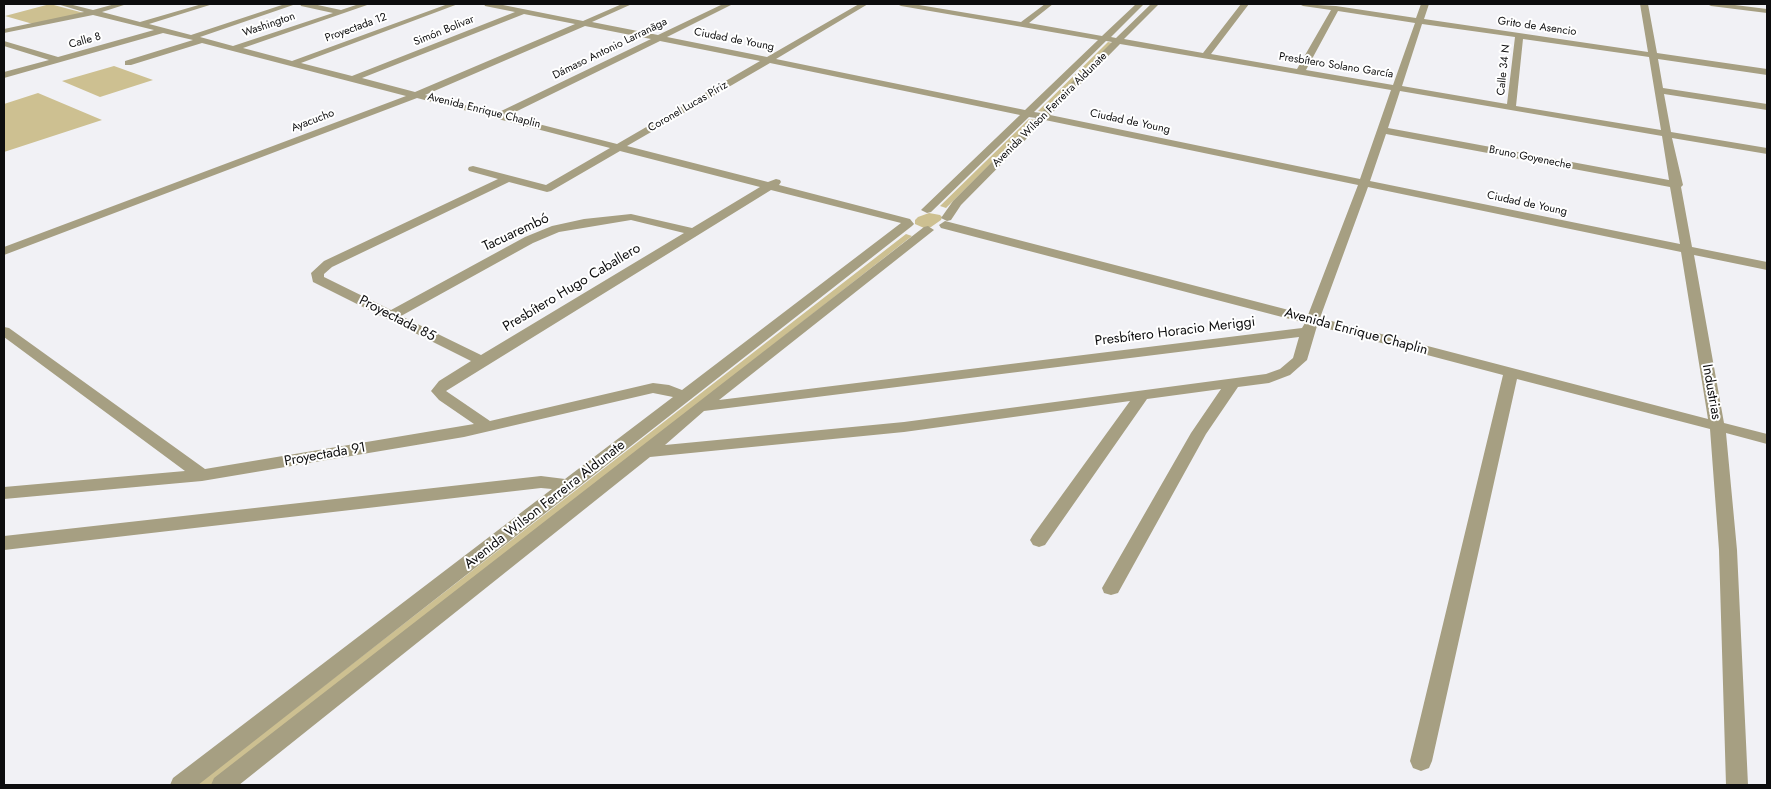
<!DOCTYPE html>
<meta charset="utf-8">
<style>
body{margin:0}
#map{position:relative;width:1771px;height:789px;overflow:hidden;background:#f1f1f5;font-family:Jost,sans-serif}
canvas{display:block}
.frame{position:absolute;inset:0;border:5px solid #0d0d0e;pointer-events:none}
</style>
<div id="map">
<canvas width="1771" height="789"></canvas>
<div class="frame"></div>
</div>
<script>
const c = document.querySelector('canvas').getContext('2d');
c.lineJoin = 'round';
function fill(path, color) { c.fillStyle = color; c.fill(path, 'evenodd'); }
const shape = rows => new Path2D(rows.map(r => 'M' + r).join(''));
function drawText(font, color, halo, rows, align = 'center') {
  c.font = font + ' Jost,sans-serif'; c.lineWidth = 4; c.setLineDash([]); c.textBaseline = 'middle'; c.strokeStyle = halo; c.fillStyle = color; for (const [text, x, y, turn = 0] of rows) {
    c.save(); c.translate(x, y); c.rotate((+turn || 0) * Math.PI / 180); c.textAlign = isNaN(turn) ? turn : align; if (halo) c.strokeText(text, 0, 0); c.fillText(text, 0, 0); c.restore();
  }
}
const green = shape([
 [50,4,84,13,33,24,5,16],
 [1108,42,1113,43,1044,112,1038,111],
 [114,66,153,80,100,97,62,81],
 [38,93,102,120,4,152,4,104],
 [1029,119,1035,120,946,208,940,206],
 [929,213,940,215,942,217,941,220,931,227,924,228,915,224,915,220,918,217],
 [906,234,912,236,212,785,196,785]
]);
const minor = shape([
 [57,4,69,4,93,10,115,4,127,4,102,12,140,22,202,4,213,4,149,24,191,35,285,4,296,4,200,37,233,46,333,13,301,6,300,4,313,4,341,10,359,4,370,4,243,48,292,61,448,4,458,4,301,63,352,76,515,12,485,6,484,4,498,4,583,21,622,4,632,4,592,22,658,35,723,4,733,4,667,37,767,57,859,4,868,4,776,59,1025,110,1098,40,901,6,897,4,913,4,1021,22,1045,4,1053,4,1029,23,1102,36,1136,4,1144,4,1111,37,1116,38,1151,4,1159,4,1124,39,1203,53,1241,4,1249,4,1211,54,1297,69,1331,10,1303,6,1299,4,1336,6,1416,18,1421,4,1429,4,1424,19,1648,52,1640,4,1648,4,1657,53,1767,69,1767,75,1658,59,1663,88,1767,104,1767,110,1664,94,1671,132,1767,148,1767,154,1672,138,1683,185,1681,187,1692,247,1767,262,1767,270,1694,255,1724,423,1767,434,1767,444,1726,433,1737,550,1748,785,1726,785,1719,550,1710,429,1517,379,1432,761,1429,768,1421,771,1413,768,1410,761,1503,375,1317,326,1307,360,1290,375,1269,383,1238,387,1206,434,1118,593,1111,595,1104,593,1102,588,1191,433,1221,389,1147,399,1045,545,1039,547,1033,545,1030,540,1033,535,1130,401,904,432,650,457,239,785,211,785,214,778,924,227,928,226,934,230,719,400,1302,328,1305,323,941,228,939,225,945,221,1308,315,1358,185,1045,120,961,205,951,220,947,221,941,218,953,201,1036,118,1029,117,931,212,927,213,921,210,923,208,1020,115,770,63,627,146,768,182,776,179,780,180,781,182,779,185,910,219,914,224,912,226,198,785,170,785,173,778,552,489,541,488,4,550,4,536,541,476,565,479,673,397,653,393,464,437,202,481,4,499,4,487,185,471,4,337,4,327,9,328,205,469,474,424,439,400,431,391,439,381,471,361,313,282,311,273,324,261,498,179,469,171,468,169,469,167,473,166,546,185,610,148,417,98,4,255,4,247,406,96,202,43,131,65,125,65,125,61,193,40,163,33,4,78,4,72,49,60,4,46,4,41,58,57,154,30,93,15,4,33,4,29,84,12,57,4],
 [1338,11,1415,23,1393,85,1306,70,1338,11],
 [524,14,575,24,415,92,362,78,524,14],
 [1422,24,1515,37,1507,104,1402,86,1422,24],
 [585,26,651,39,497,113,425,95,585,26],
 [1523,39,1649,57,1661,130,1516,106,1523,39],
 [660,41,760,61,617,144,507,116,660,41],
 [1106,41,1112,42,1041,113,1034,112,1106,41],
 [1120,44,1391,90,1360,179,1050,115,1120,44],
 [1400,91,1662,136,1669,180,1388,128,1400,91],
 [1386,134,1670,187,1680,244,1370,181,1386,134],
 [620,151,760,187,692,228,631,214,584,219,552,226,525,237,391,310,324,277,324,274,332,267,509,182,547,192,551,191,620,151],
 [1368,187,1681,252,1708,419,1320,318,1368,187],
 [771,190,901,223,682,390,669,385,653,383,490,421,446,391,771,190],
 [631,220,684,233,481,355,401,316,533,243,559,232,631,220],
 [1299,337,1293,358,1280,369,1266,374,904,422,665,445,704,411,1299,337],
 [1707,4,1727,4,1767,9,1767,13,1711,6,1707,4]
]);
const farStreetnames = [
 ["Washington",269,25,-19],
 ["Grito de Asencio",1537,27,8],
 ["Proyectada 12",356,28,-20],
 ["Simón Bolivar",444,31,-22],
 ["Ciudad de Young",734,40,11],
 ["Calle 8",85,41,-16],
 ["Dámaso Antonio Larranãga",610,49,-26],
 ["Presbítero Solano García",1336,66,9],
 ["Calle 34 N",1504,70,-84],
 ["Coronel Lucas Píriz",688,107,-30],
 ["Avenida Wilson Ferreira Aldunate",1050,110,-45],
 ["Avenida Enrique Chaplin",484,111,14],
 ["Ayacucho",313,121,-21],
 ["Ciudad de Young",1130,122,12],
 ["Bruno Goyeneche",1530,158,11],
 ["Ciudad de Young",1527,204,12]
];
const streetNames = [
 ["Tacuarembó",516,233,-25],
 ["Presbítero Hugo Caballero",572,288,-31],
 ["Proyectada 85",397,319,27],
 ["Presbítero Horacio Meriggi",1175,332,-7],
 ["Avenida Enrique Chaplin",1356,332,15],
 ["Industrias",1711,392,80],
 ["Proyectada 91",325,455,-10],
 ["Avenida Wilson Ferreira Aldunate",545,505,-38]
];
fill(green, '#cdc091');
fill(minor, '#a69f82');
drawText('11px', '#0d0d0e', '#fff', farStreetnames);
drawText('14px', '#0d0d0e', '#fff', streetNames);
</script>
